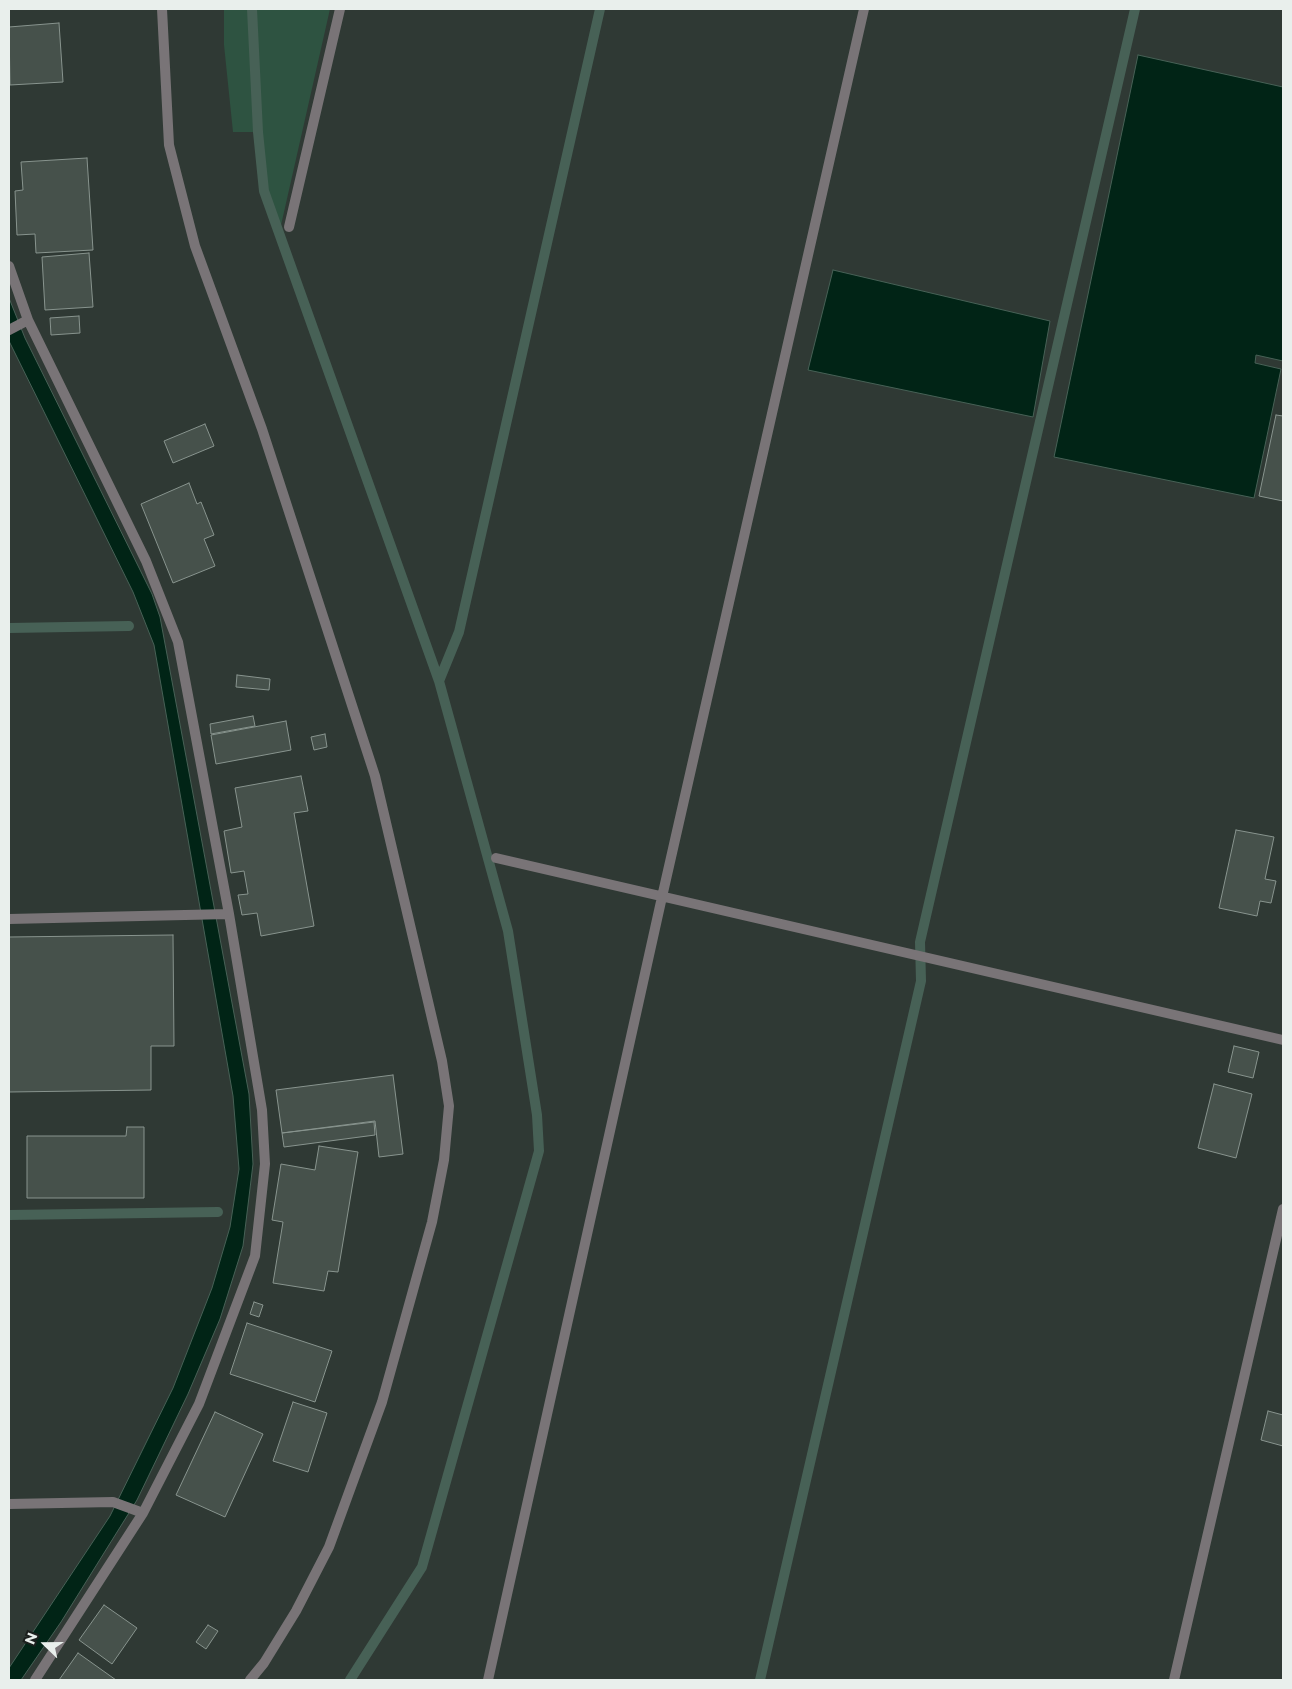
<!DOCTYPE html>
<style>
body{margin:0}
#map{position:relative;width:1292px;height:1689px;overflow:hidden;background:#2f3934;font-family:Montserrat,sans-serif}
canvas{display:block}
.frame{position:absolute;inset:0;border:10px solid #e9efec;pointer-events:none}
.north{position:absolute;left:20px;top:1619px;width:50px;height:50px;-webkit-text-stroke:4px #1b1f1d;paint-order:stroke;rotate:292deg;font-size:14px;font-weight:700;line-height:20px;text-align:center;color:#e9efec}
.north::after{content:'';display:block;margin:auto;width:18px;height:22px;background:#e9efec;clip-path:polygon(50% 0,100% 100%,50% 72%,0 100%)}
</style>
<div id="map">
<canvas width="1292" height="1689"></canvas>
<div class="frame"></div>
<div class="north">N</div>
</div>
<script>
const c = document.querySelector('canvas').getContext('2d');
c.lineJoin = 'round';
function fill(path, color) { c.fillStyle = color; c.fill(path, 'evenodd'); }
const shape = rows => new Path2D(rows.map(r => 'M' + r).join(''));
function trace(path, color, width, dash) { c.strokeStyle = color; c.lineWidth = width; c.lineCap = dash ? 'butt' : 'round'; c.setLineDash(dash || []); c.stroke(path); }
const green = shape([
 [224,9,330,9,279,234,264,191,258,132,233,132,224,45]
]);
const water = shape([
 [1138,55,1283,87,1283,361,1256,355,1255,363,1281,369,1254,498,1054,457,1138,55],
 [833,270,1050,321,1033,417,808,370,833,270],
 [9,298,25,338,152,594,160,617,249,1094,253,1164,243,1246,220,1319,188,1394,137,1500,61,1622,21,1680,9,1680,9,1668,110,1516,173,1388,212,1288,230,1227,239,1169,233,1096,154,645,133,592,9,341,9,298]
]);
const stream = shape([
 [252,9,258,132,264,191,439,681,508,931,537,1115,539,1151,422,1567,350,1680],
 [9,628,129,626],
 [439,681,459,632,600,9],
 [9,1215,218,1212],
 [760,1680,921,981,920,942,1135,9]
]);
const building = shape([
 [59,23,63,82,10,85,9,27,59,23],
 [87,158,93,250,36,253,35,234,17,235,15,191,23,190,21,162,87,158],
 [89,253,93,307,45,310,42,257,89,253],
 [79,316,80,333,51,335,50,318,79,316],
 [1276,415,1283,416,1283,501,1259,496,1276,415],
 [205,424,214,446,173,463,164,441,205,424],
 [189,483,197,504,201,502,214,535,204,539,215,566,173,583,141,504,189,483],
 [237,675,270,679,269,690,236,687,237,675],
 [253,716,255,726,211,734,210,724,253,716],
 [286,721,291,750,216,764,211,735,286,721],
 [325,734,327,747,314,750,311,737,325,734],
 [301,776,308,811,294,813,314,926,261,936,257,913,242,915,238,895,248,894,244,871,231,873,224,831,242,827,235,788,301,776],
 [1236,830,1274,837,1265,879,1276,881,1271,903,1260,901,1257,916,1219,908,1236,830],
 [173,935,174,1046,151,1046,151,1090,9,1092,9,937,173,935],
 [1234,1046,1259,1052,1253,1078,1228,1072,1234,1046],
 [393,1075,403,1154,379,1157,375,1121,282,1133,276,1090,393,1075],
 [1214,1084,1252,1094,1236,1158,1198,1148,1214,1084],
 [374,1122,375,1135,284,1147,282,1133,374,1122],
 [127,1127,144,1127,144,1198,27,1198,27,1136,126,1136,127,1127],
 [319,1146,358,1152,338,1272,328,1271,324,1291,273,1283,283,1222,272,1220,281,1164,315,1170,319,1146],
 [254,1302,263,1305,259,1317,250,1314,254,1302],
 [247,1323,332,1351,315,1402,230,1374,247,1323],
 [293,1402,327,1413,308,1472,273,1461,293,1402],
 [1268,1411,1283,1415,1283,1446,1261,1440,1268,1411],
 [215,1412,263,1434,225,1517,176,1495,215,1412],
 [104,1605,137,1628,112,1664,79,1640,104,1605],
 [208,1625,218,1631,206,1649,196,1642,208,1625],
 [78,1653,116,1680,59,1680,78,1653]
]);
const minor = shape([
 [162,9,169,145,195,246,262,429,375,776,442,1061,449,1106,444,1160,432,1222,382,1402,329,1547,296,1611,264,1663,250,1680],
 [289,227,340,9],
 [9,266,28,320,146,561,178,642,229,914,262,1110,265,1164,255,1256,199,1404,143,1513,35,1680],
 [9,330,28,320],
 [496,858,1283,1040],
 [9,919,229,914],
 [9,1504,113,1502,143,1513],
 [488,1680,662,897,864,9]
]);
const tertiary = shape([
 [1174,1680,1283,1209]
]);
fill(green, '#2e5341');
fill(water, '#012416');
trace(water, '#476156', 1);
trace(stream, '#476156', 10);
fill(building, '#46514b');
trace(building, '#88948e', 1);
trace(minor, '#797477', 10);
trace(tertiary, '#797477', 10);
</script>
